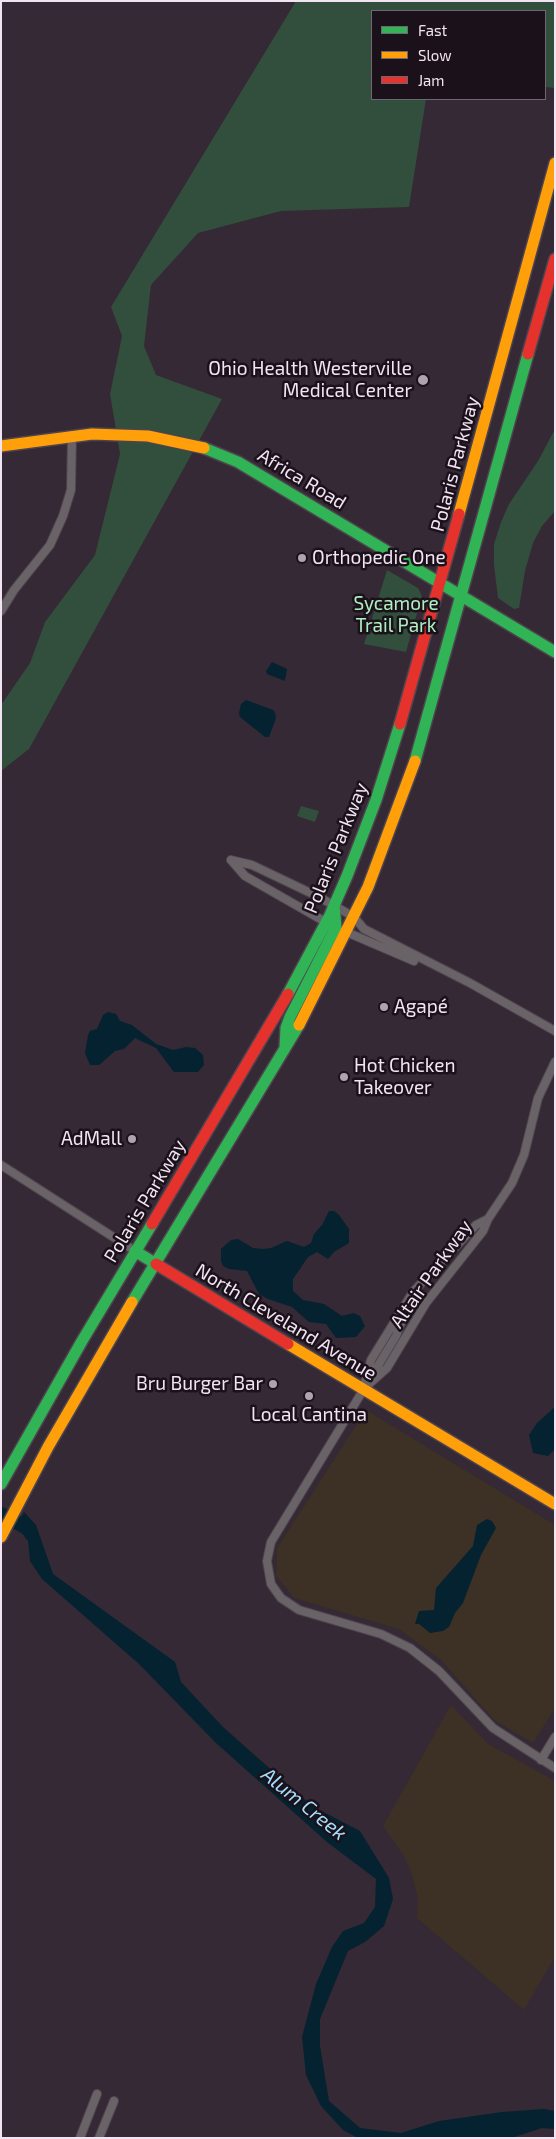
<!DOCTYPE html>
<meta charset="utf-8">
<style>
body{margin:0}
#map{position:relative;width:556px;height:2139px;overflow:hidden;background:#342934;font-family:"Exo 2",sans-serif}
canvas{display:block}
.frame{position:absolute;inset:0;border:2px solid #f2e4f2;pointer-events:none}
.legend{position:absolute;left:371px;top:10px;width:175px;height:90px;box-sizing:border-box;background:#1a111a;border:1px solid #706570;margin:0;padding:6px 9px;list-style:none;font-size:15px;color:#f2e4f2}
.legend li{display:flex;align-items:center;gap:10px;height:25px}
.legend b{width:25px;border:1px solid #706570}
</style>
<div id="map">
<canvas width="556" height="2139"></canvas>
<div class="frame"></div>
<ul class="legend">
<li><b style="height:6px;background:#30b455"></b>Fast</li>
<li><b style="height:6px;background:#ff9f0a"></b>Slow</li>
<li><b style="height:6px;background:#e5322d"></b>Jam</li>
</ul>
</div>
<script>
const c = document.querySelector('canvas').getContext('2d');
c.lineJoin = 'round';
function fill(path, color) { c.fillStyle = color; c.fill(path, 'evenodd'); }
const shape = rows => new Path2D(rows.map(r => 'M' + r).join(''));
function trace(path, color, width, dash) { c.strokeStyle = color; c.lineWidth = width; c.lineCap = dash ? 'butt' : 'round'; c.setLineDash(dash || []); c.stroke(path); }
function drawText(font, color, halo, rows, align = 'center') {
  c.font = font + ' "Exo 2",sans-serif'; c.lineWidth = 5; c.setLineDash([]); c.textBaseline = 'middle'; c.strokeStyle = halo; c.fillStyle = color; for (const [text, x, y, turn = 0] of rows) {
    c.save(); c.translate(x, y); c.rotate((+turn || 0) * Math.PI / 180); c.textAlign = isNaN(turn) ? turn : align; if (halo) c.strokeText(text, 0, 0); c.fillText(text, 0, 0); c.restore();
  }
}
const industrial = shape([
 [366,1410,555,1525,555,1708,533,1743,494,1720,441,1660,399,1629,294,1598,276,1575,277,1548],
 [451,1705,488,1744,555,1781,555,1957,524,2010,417,1918,418,1898,411,1872,405,1858,383,1826]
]);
const green = shape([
 [296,1,555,1,555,88,545,87,545,11,372,11,372,99,426,99,409,207,281,211,198,233,151,285,144,346,156,375,222,399,29,749,1,771,1,705,30,663,45,622,95,555,120,454,110,394,122,336,111,307],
 [555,429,555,511,542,526,533,543,525,571,519,608,514,609,498,598,494,565,494,544,501,522,509,504,538,461],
 [387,570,418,588,422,596,406,652,364,644],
 [301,806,319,811,315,822,297,816]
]);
const water = shape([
 [272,662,287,669,285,681,267,674,266,671],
 [246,700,273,710,275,713,276,718,269,737,265,737,240,717,239,713,241,704],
 [108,1012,116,1014,120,1021,132,1025,156,1044,173,1050,186,1047,195,1048,203,1055,204,1065,198,1072,174,1072,156,1048,135,1038,124,1049,115,1051,99,1065,90,1065,85,1053,88,1035,90,1031,97,1029,103,1015],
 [329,1211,334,1211,339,1215,349,1229,349,1243,334,1252,328,1259,317,1252,308,1257,293,1279,293,1291,303,1300,324,1304,342,1316,354,1313,360,1316,365,1326,356,1337,336,1338,326,1324,309,1322,292,1307,268,1299,259,1294,247,1271,229,1269,223,1266,221,1261,221,1249,231,1240,238,1239,253,1248,263,1249,271,1248,287,1241,304,1247,311,1243,314,1234,322,1225],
 [555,1407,555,1449,548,1456,533,1453,529,1435,537,1423],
 [24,1512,36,1525,53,1574,175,1662,181,1682,223,1727,312,1806,360,1831,389,1878,393,1899,384,1926,365,1942,348,1951,320,2019,320,2046,329,2101,360,2128,401,2133,439,2121,502,2112,544,2109,555,2111,555,2129,542,2128,511,2138,358,2138,343,2130,321,2106,306,2075,302,2037,316,1984,332,1947,343,1931,364,1923,375,1907,376,1879,327,1842,216,1743,139,1664,42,1579,30,1561,28,1540,16,1527],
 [487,1519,492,1521,496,1528,481,1555,463,1603,455,1613,449,1627,443,1631,430,1633,419,1624,415,1624,419,1611,434,1610,436,1588,473,1546,477,1525]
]);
const river = shape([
 [1,1514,29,1529,31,1534]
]);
const street = shape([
 [1,611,14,590,50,545,63,516,71,490,72,435],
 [231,860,252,865,319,897,354,917,364,929,470,983,555,1031],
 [231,860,245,876,329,924],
 [344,931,414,961],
 [1,1165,135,1251],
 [413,1292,396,1336,271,1542,267,1561,271,1584,281,1598,299,1610,381,1634,410,1648,439,1671,493,1728,555,1768],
 [365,1382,371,1360,413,1292,476,1225,488,1219],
 [369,1384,387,1368,426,1303,483,1231,488,1219,512,1183,524,1155,538,1098,555,1062],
 [541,1760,555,1737],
 [80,2138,97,2094],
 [99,2138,114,2101]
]);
const fast = shape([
 [204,448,238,462,555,652],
 [415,761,528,354],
 [288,994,330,915,347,876,376,800,400,724],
 [285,1047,286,1028,290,1017,336,927,334,906],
 [135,1251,156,1264],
 [132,1302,299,1025],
 [1,1484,82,1341,152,1224]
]);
const slow = shape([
 [1,446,92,434,148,436,204,448],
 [459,514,555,163],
 [299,1025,368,887,415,761],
 [288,1344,555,1504],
 [1,1537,48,1447,132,1302]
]);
const jam = shape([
 [528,354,555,259],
 [400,724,459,514],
 [152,1224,288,994],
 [156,1264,288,1344]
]);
const markers = [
 [423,380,6,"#b0a3b0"],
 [302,558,5,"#b0a3b0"],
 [384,1007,5,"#b0a3b0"],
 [344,1077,5,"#b0a3b0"],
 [132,1139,5,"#b0a3b0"],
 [273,1384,5,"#b0a3b0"],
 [309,1396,5,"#b0a3b0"]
];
const poiNames = [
 ["Ohio Health Westerville",412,369],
 ["Medical Center",412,391],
 ["Orthopedic One",312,558,"left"],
 ["Agapé",394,1007,"left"],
 ["Hot Chicken",354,1066,"left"],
 ["Takeover",354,1088,"left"],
 ["AdMall",122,1139],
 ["Bru Burger Bar",263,1384],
 ["Local Cantina",309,1415,"center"]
];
const streetNames = [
 ["Polaris Parkway",455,464,-75],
 ["Africa Road",302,479,31],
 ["Polaris Parkway",336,848,-68],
 ["Polaris Parkway",145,1201,-59],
 ["Altair Parkway",431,1274,-55],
 ["North Cleveland Avenue",286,1322,31]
];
const parkNames = [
 ["Sycamore",396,604],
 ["Trail Park",396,626]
];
const waterNames = [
 ["Alum Creek",304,1804,39]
];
fill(industrial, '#3d3025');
fill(green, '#324e3c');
fill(water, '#052230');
trace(river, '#052230', 14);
trace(street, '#4e444e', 10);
trace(fast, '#4e444e', 14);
trace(slow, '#4e444e', 14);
trace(jam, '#4e444e', 14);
trace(street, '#696267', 8);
trace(fast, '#30b455', 11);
trace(slow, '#ff9f0a', 11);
trace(jam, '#e5322d', 11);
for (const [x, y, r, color] of markers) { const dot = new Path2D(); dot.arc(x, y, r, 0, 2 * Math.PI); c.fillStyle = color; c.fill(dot); trace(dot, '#1a111a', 2); }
drawText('19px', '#f2e4f2', '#1a111a', poiNames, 'right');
drawText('19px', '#f2e4f2', '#1a111a', streetNames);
drawText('19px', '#aff0c2', '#1a111a', parkNames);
drawText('italic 20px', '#a5defd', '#1a111a', waterNames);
</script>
